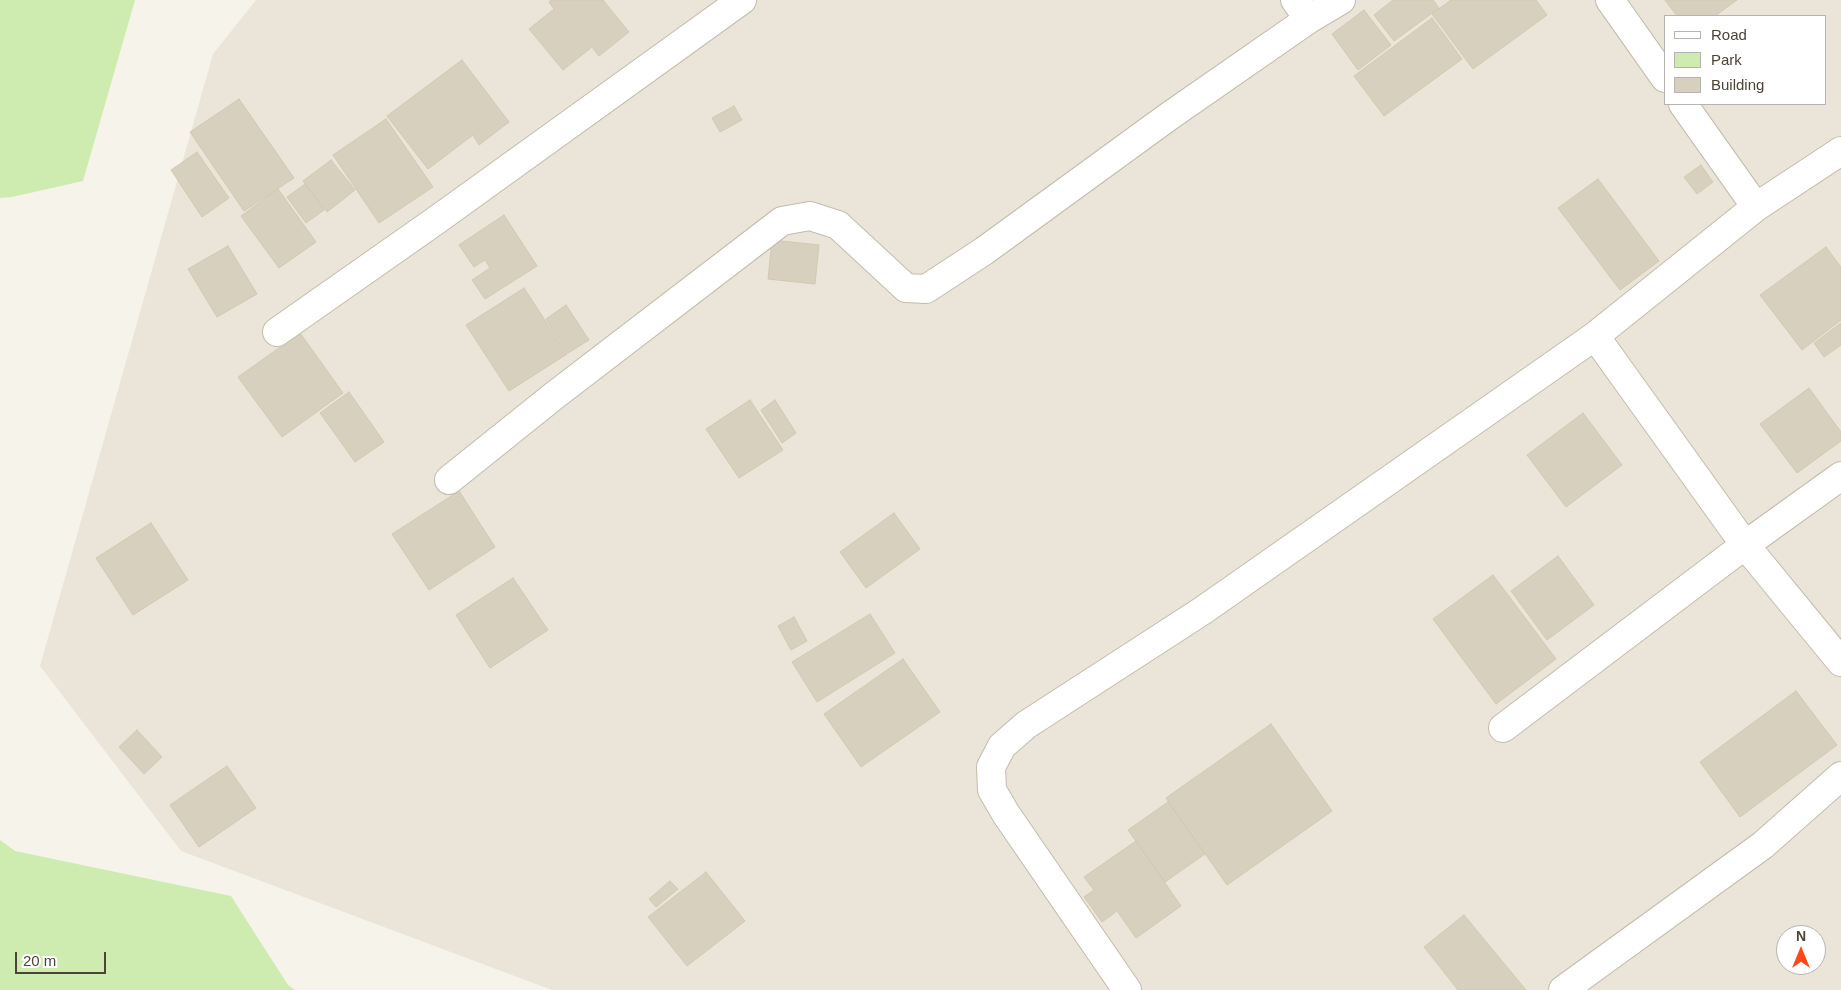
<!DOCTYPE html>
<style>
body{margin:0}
#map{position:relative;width:1841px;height:990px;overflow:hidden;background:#f6f3ea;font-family:Arial,sans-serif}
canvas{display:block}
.legend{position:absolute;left:1664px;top:15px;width:162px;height:90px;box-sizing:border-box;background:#fff;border:1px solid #b7b4af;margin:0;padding:6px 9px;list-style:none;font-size:15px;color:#4b4437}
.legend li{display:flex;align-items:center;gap:10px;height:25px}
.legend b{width:25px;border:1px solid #b7b4af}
.north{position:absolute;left:1776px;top:925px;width:50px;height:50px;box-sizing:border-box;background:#fff;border:1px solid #b7b4af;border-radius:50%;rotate:0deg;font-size:14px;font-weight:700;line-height:20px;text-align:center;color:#4b4437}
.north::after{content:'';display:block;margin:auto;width:18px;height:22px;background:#ff4718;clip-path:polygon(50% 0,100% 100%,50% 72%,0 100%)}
.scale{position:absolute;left:15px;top:952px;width:91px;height:22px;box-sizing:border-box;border:2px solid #4b4437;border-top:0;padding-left:6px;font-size:15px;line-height:18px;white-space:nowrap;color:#4b4437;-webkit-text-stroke:4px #fff;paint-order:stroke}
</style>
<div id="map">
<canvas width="1841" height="990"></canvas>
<ul class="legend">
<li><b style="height:6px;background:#fff"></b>Road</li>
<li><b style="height:14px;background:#ceecb0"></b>Park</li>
<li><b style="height:14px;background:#d8d0be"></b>Building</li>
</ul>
<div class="north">N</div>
<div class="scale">20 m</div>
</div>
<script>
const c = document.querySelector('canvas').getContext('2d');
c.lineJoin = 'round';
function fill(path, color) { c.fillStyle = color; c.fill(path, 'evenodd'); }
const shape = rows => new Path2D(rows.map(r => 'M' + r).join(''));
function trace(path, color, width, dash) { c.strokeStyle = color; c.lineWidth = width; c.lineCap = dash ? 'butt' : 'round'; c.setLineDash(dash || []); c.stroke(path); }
const residential = shape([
 [256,0,1841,0,1841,990,552,990,181,851,40,666,213,54],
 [1665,16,1825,16,1825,104,1665,104],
 [1786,935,1816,935,1816,965,1786,965]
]);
const green = shape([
 [0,0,135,0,83,181,12,197,0,198],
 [0,840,15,851,231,896,288,985,295,990,0,990]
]);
const building = shape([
 [551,0,603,0,629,32,599,56,592,47,563,70,529,29,554,9,549,2,551,0],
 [1393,0,1433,0,1439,8,1394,41,1374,15,1393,0],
 [1451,0,1536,0,1547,15,1473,69,1432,14,1451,0],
 [1665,0,1737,0,1715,16,1677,16,1665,0],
 [1364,10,1391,45,1358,70,1332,34,1364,10],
 [1432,18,1462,59,1384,116,1354,76,1432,18],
 [462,60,509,122,479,145,473,135,428,169,387,116,462,60],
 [239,99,294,178,244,211,190,132,239,99],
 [734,106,742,120,720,132,712,118,734,106],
 [386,119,433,187,379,223,333,155,386,119],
 [197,152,229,198,202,217,171,170,197,152],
 [331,160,355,190,327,212,303,181,331,160],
 [1701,165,1713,182,1697,194,1684,177,1701,165],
 [1598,179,1659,261,1620,290,1558,208,1598,179],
 [305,184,324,210,306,223,287,197,305,184],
 [278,189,316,242,279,268,241,216,278,189],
 [504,215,537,266,485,299,472,280,490,268,485,260,474,267,459,245,504,215],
 [772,240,819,245,815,284,768,279,772,240],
 [228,246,257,294,217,317,188,269,228,246],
 [1826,247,1841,267,1841,320,1802,350,1760,295,1826,247],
 [524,288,567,354,509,391,466,325,524,288],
 [566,305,589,340,568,353,546,319,566,305],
 [1841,323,1841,345,1824,357,1814,343,1841,323],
 [300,333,343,393,282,437,238,377,300,333],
 [1809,388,1841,432,1841,441,1797,473,1760,424,1809,388],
 [349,392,384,442,355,462,320,413,349,392],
 [750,400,783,450,739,478,706,429,750,400],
 [775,400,796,433,782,443,761,410,775,400],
 [1583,413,1622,465,1566,507,1527,455,1583,413],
 [459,491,495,547,429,590,392,534,459,491],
 [894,513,920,549,866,588,840,552,894,513],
 [151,523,188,580,133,615,96,558,151,523],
 [1558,556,1594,605,1547,640,1511,591,1558,556],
 [1493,575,1556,659,1496,704,1433,619,1493,575],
 [513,578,548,630,490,668,456,615,513,578],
 [870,614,895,653,817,702,792,662,870,614],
 [794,617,807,641,791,650,778,626,794,617],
 [903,659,940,712,861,767,824,714,903,659],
 [1796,691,1837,745,1740,817,1700,762,1796,691],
 [1271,724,1332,811,1227,885,1166,798,1271,724],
 [137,730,162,757,144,774,119,747,137,730],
 [227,766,256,808,199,847,170,805,227,766],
 [1168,802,1205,854,1165,882,1128,830,1168,802],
 [1136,841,1181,906,1136,938,1117,911,1102,922,1084,897,1094,890,1084,877,1136,841],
 [706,872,745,921,687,966,648,917,706,872],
 [670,881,678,889,656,907,649,899,670,881],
 [1464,915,1526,990,1458,990,1424,947,1464,915]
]);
const street = shape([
 [1295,0,1309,19],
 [1610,0,1665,78],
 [1683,104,1756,207],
 [277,332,438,219,742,0],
 [1595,336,1745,545,1841,662],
 [449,480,555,395,782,221,810,216,838,225,906,288,926,289,984,251,1168,117,1309,19,1341,0],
 [1503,728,1745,545,1841,476],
 [1127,990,1006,814,992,790,991,767,1002,746,1026,725,1202,611,1595,336,1756,207,1841,151],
 [1563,990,1763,845,1841,776]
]);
fill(residential, '#eae5d8');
fill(green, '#ceecb0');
fill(building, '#d8d0be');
trace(building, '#d4c8b1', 1);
trace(street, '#c2bcab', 30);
trace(street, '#fff', 28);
</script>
